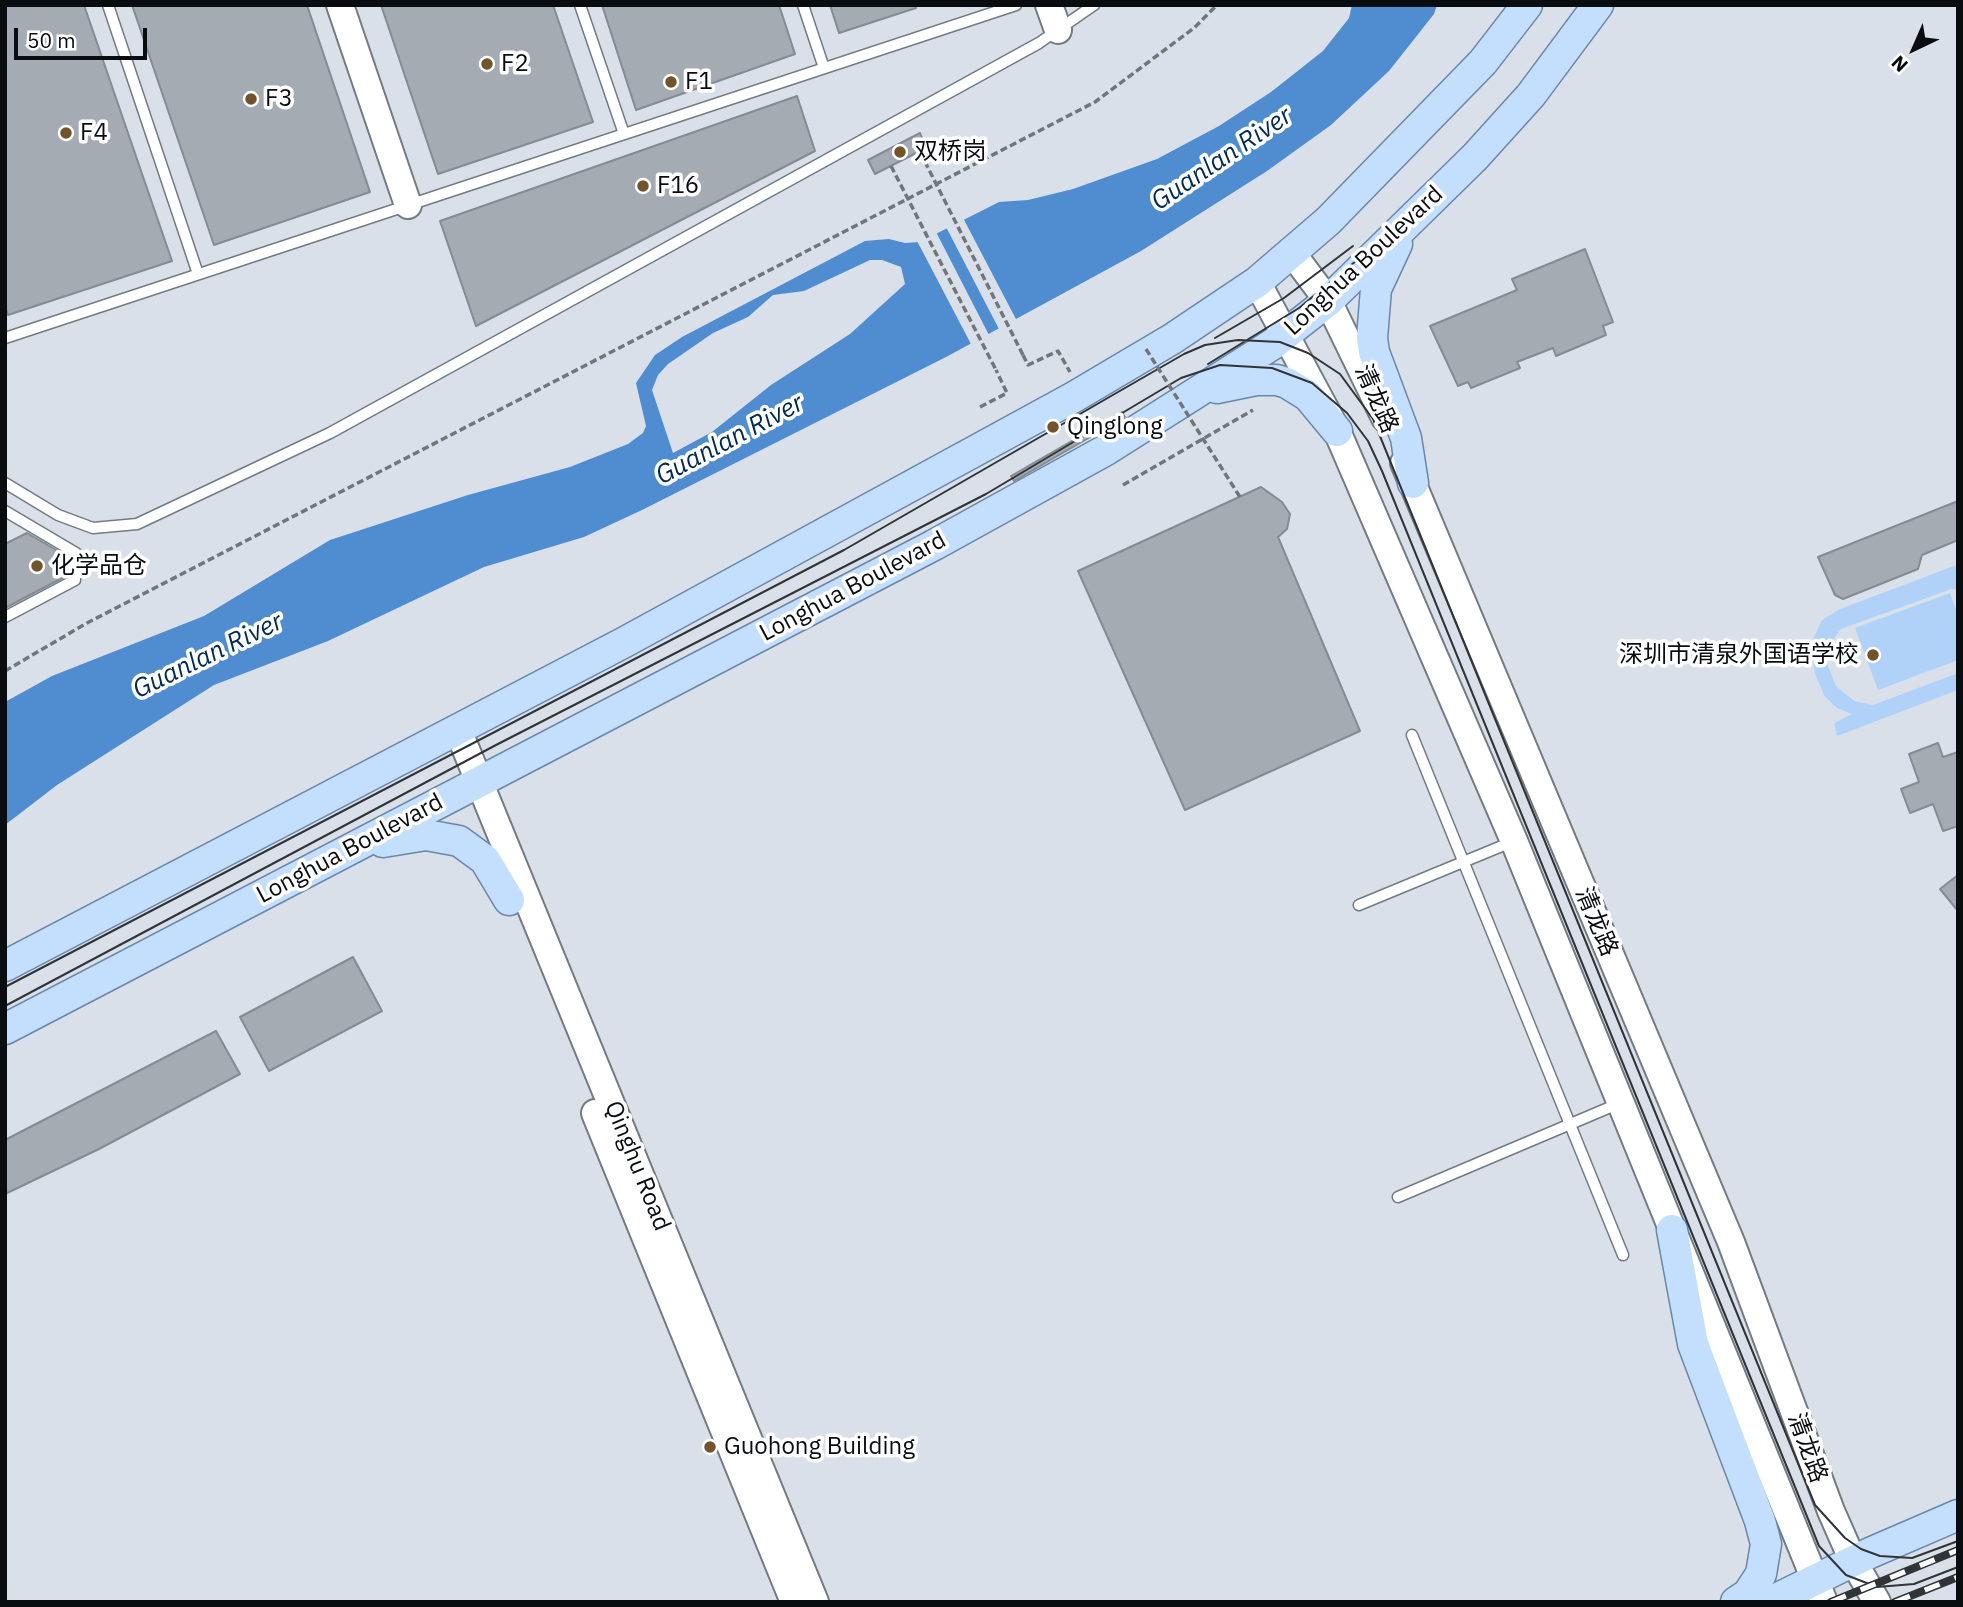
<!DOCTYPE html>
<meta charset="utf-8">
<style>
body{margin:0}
#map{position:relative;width:1963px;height:1607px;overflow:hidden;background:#d9e0e9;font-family:"IBM Plex Sans",sans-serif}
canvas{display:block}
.frame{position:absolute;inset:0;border:7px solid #0a0d0f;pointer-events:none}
.north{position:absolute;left:1879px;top:14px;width:70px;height:70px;-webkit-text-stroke:5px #fff;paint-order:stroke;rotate:224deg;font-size:19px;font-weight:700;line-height:28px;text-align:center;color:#0a0d0f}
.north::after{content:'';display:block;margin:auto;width:24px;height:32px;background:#0a0d0f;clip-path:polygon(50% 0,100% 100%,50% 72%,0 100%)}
.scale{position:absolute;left:14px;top:28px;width:133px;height:32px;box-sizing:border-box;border:4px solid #0a0d0f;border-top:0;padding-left:9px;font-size:21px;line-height:24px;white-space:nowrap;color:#0a0d0f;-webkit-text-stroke:5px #fff;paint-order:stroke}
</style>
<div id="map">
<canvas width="1963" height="1607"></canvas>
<div class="frame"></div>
<div class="north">N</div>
<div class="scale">50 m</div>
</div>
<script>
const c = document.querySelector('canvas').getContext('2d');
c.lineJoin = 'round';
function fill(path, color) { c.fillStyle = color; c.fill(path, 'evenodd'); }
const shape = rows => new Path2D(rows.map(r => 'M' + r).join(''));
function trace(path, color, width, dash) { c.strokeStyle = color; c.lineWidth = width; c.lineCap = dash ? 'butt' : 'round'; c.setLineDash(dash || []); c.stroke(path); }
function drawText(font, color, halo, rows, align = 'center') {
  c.font = font + ' "IBM Plex Sans","Noto Sans SC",sans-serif'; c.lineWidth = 7; c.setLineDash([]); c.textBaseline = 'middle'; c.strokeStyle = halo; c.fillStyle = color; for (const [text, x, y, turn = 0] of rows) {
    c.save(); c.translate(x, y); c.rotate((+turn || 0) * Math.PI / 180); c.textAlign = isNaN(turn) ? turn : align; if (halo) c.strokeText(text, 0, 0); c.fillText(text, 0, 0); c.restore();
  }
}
const green = shape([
 [1954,566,1958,566,1958,590,1951,589,1841,629,1830,644,1827,664,1836,686,1854,701,1873,705,1958,673,1958,690,1837,736,1834,723,1852,714,1837,708,1825,697,1815,674,1812,653,1814,637,1822,620,1840,609],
 [1950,593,1958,615,1958,660,1878,690,1855,628]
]);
const water = shape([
 [1352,5,1437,5,1434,14,1389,71,1331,125,1267,171,1141,251,948,356,642,510,584,537,484,567,328,641,214,685,57,785,5,825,5,702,52,676,204,616,330,540,468,495,570,467,628,444,643,433,646,426,636,383,655,355,682,337,865,241,889,239,905,243,920,242,999,202,1028,200,1073,189,1157,159,1219,126,1271,92,1323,51,1349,18],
 [870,260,882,260,901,267,905,284,850,334,771,385,712,432,673,453,652,390,658,375,668,364,713,333,748,317,773,295,804,291]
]);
const pier = shape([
 [962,216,1017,321,1000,331,945,225],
 [935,230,990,337,972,346,916,239]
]);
const building = shape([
 [5,5,84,5,172,261,8,315,5,306,5,5],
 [132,5,307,5,370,192,214,245,132,5],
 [381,5,553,5,593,122,438,174,381,5],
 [602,5,779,5,795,54,636,110,602,5],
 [830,5,915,5,916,8,839,33,830,5],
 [797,96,815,151,476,326,440,221,797,96],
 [920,133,926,148,875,174,868,160,920,133],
 [1585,249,1613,322,1603,326,1606,335,1556,356,1553,348,1517,362,1520,368,1471,388,1468,382,1458,386,1430,326,1517,290,1512,279,1585,249],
 [1122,412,1125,417,1014,481,1011,476,1122,412],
 [1261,487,1282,502,1290,514,1287,529,1278,537,1360,731,1185,810,1078,571,1261,487],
 [1958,501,1958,540,1922,555,1918,569,1843,599,1835,595,1818,557,1958,501],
 [27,533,68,557,68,575,5,608,5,544,27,533],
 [1938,743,1943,757,1958,752,1958,826,1943,831,1933,804,1910,813,1901,789,1919,782,1909,754,1938,743],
 [1958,875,1958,911,1940,889,1958,875],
 [353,957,382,1011,269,1071,240,1017,353,957],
 [216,1031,240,1074,99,1149,5,1194,5,1140,216,1031]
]);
const path = shape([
 [1023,355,1028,365,1058,351,1070,372],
 [980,407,1007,393,996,370],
 [1123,485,1253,410],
 [5,671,87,623,1095,102,1194,28,1217,5]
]);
const lane = shape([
 [108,5,198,274],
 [580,5,624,134],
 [803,5,824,68],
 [5,338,1016,5],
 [5,483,58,515,93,528,137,524,330,433,1039,43,1094,5],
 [5,511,76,553,75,580,5,617],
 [1412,735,1623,1255],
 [1359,905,1514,841],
 [1398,1197,1620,1103]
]);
const secondary = shape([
 [340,5,408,205],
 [1049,5,1058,30],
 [1292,253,1328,301,1385,418],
 [1257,282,1337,431,1514,841,1824,1602],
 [1404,463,1731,1242,1831,1511,1853,1561,1877,1602],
 [458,730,815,1602],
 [595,1113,794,1602]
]);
const primary = shape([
 [1397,244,1376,289,1372,338,1374,352,1406,438,1413,483],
 [1217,388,1256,380,1277,380,1287,383,1308,396,1337,431],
 [383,842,426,835,459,841,485,860,509,900],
 [5,966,623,643,1074,397,1172,339,1257,282,1328,221,1483,62,1527,5],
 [5,1029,934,545,1106,450,1273,344,1328,301,1475,157,1531,95,1598,5],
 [1672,1230,1693,1344,1760,1521,1766,1544,1761,1574,1748,1594,1736,1602],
 [1770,1602,1870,1553,1958,1515]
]);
const tram = shape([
 [1215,338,1284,298,1353,246],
 [1208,364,1299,308,1362,256],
 [5,987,844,550,1184,354,1205,345,1238,340,1280,342,1308,353,1340,374,1373,419,1815,1505,1845,1538,1861,1549,1880,1556,1912,1558,1958,1541],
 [5,1006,496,745,986,494,1181,378,1220,365,1272,368,1312,383,1347,413,1368,441,1382,471,1819,1546,1846,1575,1877,1587,1914,1584,1958,1567]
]);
const rail = shape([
 [1831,1602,1958,1550],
 [1895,1602,1958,1577]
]);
const pathBridge = shape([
 [920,152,1023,355],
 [891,166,996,370],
 [1146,349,1240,497]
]);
const markers = [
 [487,64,7,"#735329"],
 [671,82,7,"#735329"],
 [251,99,7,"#735329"],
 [66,133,7,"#735329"],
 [900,152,7,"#735329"],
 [643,186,7,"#735329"],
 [1053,427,7,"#735329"],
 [37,566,7,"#735329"],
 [1873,655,7,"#735329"],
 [710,1447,7,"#735329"]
];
const poiNames = [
 ["F2",501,64],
 ["F1",685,82],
 ["F3",265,99],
 ["F4",80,133],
 ["双桥岗",914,152],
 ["F16",657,186],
 ["Qinglong",1067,427],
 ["化学品仓",51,566],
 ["深圳市清泉外国语学校",1859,655,"right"],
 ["Guohong Building",724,1447]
];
const streetNames = [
 ["Longhua Boulevard",1364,261,-43],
 ["清龙路",1376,399,66],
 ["Longhua Boulevard",853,587,-28],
 ["Longhua Boulevard",350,849,-28],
 ["清龙路",1596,922,67],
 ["Qinghu Road",637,1166,68],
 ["清龙路",1807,1448,70]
];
const waterNames = [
 ["Guanlan River",1222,159,-34],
 ["Guanlan River",730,440,-28],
 ["Guanlan River",208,656,-26]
];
fill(green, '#b0d2f9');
fill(water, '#4f8cd0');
fill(pier, '#d9e0e9');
fill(building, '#a4abb3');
trace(building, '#848b93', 2);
trace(lane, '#737a82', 13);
trace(secondary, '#737a82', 30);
trace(primary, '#6987a8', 33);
trace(path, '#71767b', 3.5, [7, 3.5]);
trace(lane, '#fff', 10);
trace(secondary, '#fff', 26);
trace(primary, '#c4defd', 30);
trace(tram, '#303437', 2);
trace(rail, '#303437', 8);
trace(rail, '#fff', 5, [16]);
trace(pathBridge, '#71767b', 3.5, [7, 3.5]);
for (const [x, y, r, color] of markers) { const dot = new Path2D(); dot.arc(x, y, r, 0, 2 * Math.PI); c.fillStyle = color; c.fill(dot); trace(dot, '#fff', 2.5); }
drawText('24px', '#0a0d0f', '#fff', poiNames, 'left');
drawText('24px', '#0a0d0f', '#fff', streetNames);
drawText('italic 26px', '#002a55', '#fff', waterNames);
</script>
